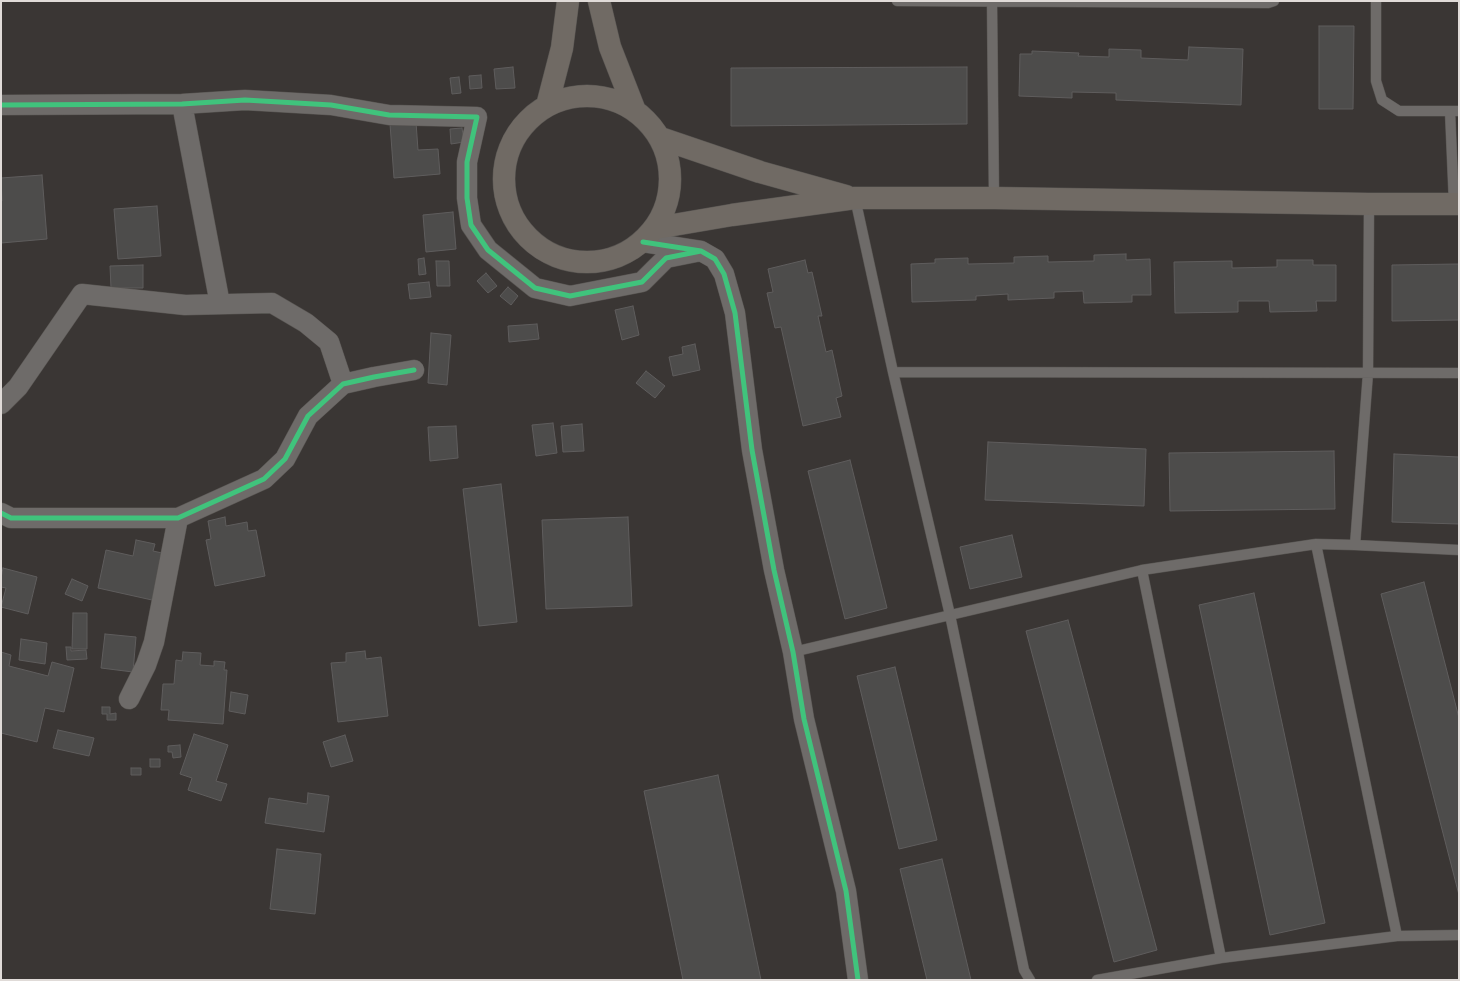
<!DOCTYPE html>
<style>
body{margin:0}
#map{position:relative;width:1460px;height:981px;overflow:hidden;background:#3a3634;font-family:"Work Sans",sans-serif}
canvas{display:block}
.frame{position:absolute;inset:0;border:2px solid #e0dbd8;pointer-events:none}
</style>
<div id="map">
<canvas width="1460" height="981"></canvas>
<div class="frame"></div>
</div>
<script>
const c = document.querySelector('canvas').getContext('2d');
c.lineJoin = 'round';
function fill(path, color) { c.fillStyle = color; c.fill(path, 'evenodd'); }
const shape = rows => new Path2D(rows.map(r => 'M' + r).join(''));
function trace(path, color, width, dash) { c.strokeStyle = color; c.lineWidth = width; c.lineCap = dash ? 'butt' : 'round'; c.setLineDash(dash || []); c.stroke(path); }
const building = shape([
 [1319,26,1354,26,1353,109,1319,109,1319,26],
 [1189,47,1243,49,1241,105,1116,100,1116,93,1072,92,1072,98,1019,96,1020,54,1032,54,1032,51,1079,53,1078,56,1109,57,1109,49,1141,50,1141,58,1188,60,1189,47],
 [513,67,515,88,496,89,494,69,513,67],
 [967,67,967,124,731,126,731,68,967,67],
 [481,75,482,88,470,89,469,76,481,75],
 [459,77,461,93,452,94,450,78,459,77],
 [416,122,418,150,438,149,440,174,394,178,390,124,416,122],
 [462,128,464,142,451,144,450,129,462,128],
 [42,175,47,239,1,243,1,201,2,201,1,178,42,175],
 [157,206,161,256,118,259,114,209,157,206],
 [453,212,456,249,426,252,423,215,453,212],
 [1126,254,1126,260,1150,259,1151,295,1132,295,1132,302,1084,303,1083,291,1054,292,1054,298,1008,300,1008,294,976,296,976,300,912,302,911,264,935,263,935,259,968,258,968,264,1014,263,1014,257,1048,256,1048,262,1094,261,1094,255,1126,254],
 [424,258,426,274,419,275,418,259,424,258],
 [805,260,808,273,812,272,822,316,818,316,826,352,832,350,842,396,836,398,841,417,803,426,781,327,775,328,767,293,773,292,768,269,805,260],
 [1277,260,1313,260,1313,265,1336,265,1336,301,1316,301,1317,311,1270,312,1269,301,1238,301,1238,312,1175,313,1174,262,1232,261,1232,268,1277,267,1277,260],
 [436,261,449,261,450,286,437,286,436,261],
 [1459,264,1459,320,1392,321,1392,265,1459,264],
 [143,265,143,288,111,288,110,266,143,265],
 [486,273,497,286,488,293,477,281,486,273],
 [429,282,431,297,410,299,408,284,429,282],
 [508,287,518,296,511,305,500,296,508,287],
 [633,306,639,335,622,340,615,310,633,306],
 [537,324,539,339,509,342,508,326,537,324],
 [431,333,451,335,447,385,428,383,431,333],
 [695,344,700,370,673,376,669,357,683,354,682,347,695,344],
 [646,371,665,386,655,398,636,383,646,371],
 [553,423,557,453,536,456,532,425,553,423],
 [582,424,584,451,563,452,561,426,582,424],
 [456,426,458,458,430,461,428,427,456,426],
 [988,442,1146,449,1144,506,985,500,988,442],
 [1334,451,1335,509,1170,511,1169,453,1334,451],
 [1394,454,1459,457,1459,524,1392,522,1394,454],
 [850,460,887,608,845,619,808,471,850,460],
 [501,484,517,622,479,626,463,489,501,484],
 [225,517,226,526,247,522,248,531,256,530,265,576,215,586,206,540,211,539,208,521,225,517],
 [628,517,632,606,546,609,542,520,628,517],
 [1012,535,1022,577,970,589,960,547,1012,535],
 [136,540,155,544,153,551,162,553,152,600,98,588,106,550,133,556,136,540],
 [3,568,37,577,28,614,1,607,6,588,1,587,1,578,3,568],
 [72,579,88,586,82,601,65,594,72,579],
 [1424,582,1459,718,1459,895,1381,594,1424,582],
 [1254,593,1325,923,1270,935,1199,605,1254,593],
 [73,613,87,613,87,649,72,649,73,613],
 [1068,620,1157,950,1114,962,1026,631,1068,620],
 [105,634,136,637,133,672,101,668,105,634],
 [21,639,47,643,45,664,19,660,21,639],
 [66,647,71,647,71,651,86,650,87,659,67,660,66,647],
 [365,651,366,659,381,657,388,716,338,722,331,663,346,662,346,653,365,651],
 [1,652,11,655,9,666,48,676,52,662,74,668,64,712,45,708,37,742,1,733,1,652],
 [183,652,201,653,200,665,214,666,214,661,225,662,224,670,227,670,223,724,168,720,169,710,161,710,163,684,174,684,176,660,182,661,183,652],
 [895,667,937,840,899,849,857,676,895,667],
 [231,692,248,695,245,714,229,711,231,692],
 [102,707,110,707,110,714,116,713,116,720,107,720,107,714,102,714,102,707],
 [58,730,94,738,89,756,53,748,58,730],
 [194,734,228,745,216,781,227,784,221,801,188,790,192,778,180,774,194,734],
 [345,735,353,761,331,767,323,742,345,735],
 [180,745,181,757,173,758,172,752,168,752,168,746,180,745],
 [150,759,160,759,160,767,150,767,150,759],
 [131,768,141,768,141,775,131,775,131,768],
 [718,775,761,980,683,980,644,791,718,775],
 [308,793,329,796,324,832,265,823,269,798,307,804,308,793],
 [277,849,321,854,315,914,270,909,277,849],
 [942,859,971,980,927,980,900,869,942,859]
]);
const lane = shape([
 [897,1,1268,3,1274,1],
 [992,1,994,198],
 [1376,1,1376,81,1382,100,1399,111,1459,111],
 [1450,111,1454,204],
 [855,198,893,372,950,615,1024,970,1030,980],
 [893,372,1459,373],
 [1316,544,1397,936],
 [1355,545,1368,373,1369,204],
 [1142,570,1221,958],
 [793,652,1142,570,1316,544,1355,545,1459,550],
 [1097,980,1221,958,1397,936,1459,935]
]);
const street = shape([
 [182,104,220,304],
 [1,105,182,104,245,100,331,105,389,115,477,117,467,162,467,198,471,225,488,250,535,288,570,296,642,282,666,258,701,251],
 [643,242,701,251,715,259,724,274,735,313,752,450,774,570,793,652,804,719,846,891,858,980],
 [1,404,18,387,82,294,185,305,272,303,306,323,329,342,343,384],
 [1,513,11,518,178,518,264,479,285,459,308,416,343,384,374,377,414,370],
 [129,699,146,665,154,642,178,518]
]);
const primary = shape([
 [599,1,610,47,635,111],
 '504 179a83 83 0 1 1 166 0a83 83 0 1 1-166 0Z',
 [547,106,562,48,568,1],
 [660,138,760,172,846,196],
 [656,228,732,215,855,198,994,198,1369,204,1459,204]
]);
const cycleway = shape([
 [1,105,182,104,245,100,331,105,389,115,477,117,467,162,467,198,471,225,488,250,535,288,570,296,642,282,666,258,701,251],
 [643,242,701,251,715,259,724,274,735,313,752,450,774,570,793,652,804,719,846,891,858,980],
 [1,513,11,518,178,518,264,479,285,459,308,416,343,384,374,377,414,370]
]);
fill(building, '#4d4c4b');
trace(building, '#5f5d5d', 1);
trace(lane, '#575451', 11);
trace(street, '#575451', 21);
trace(primary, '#575451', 23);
trace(lane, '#6e6b69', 10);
trace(street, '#6e6b69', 20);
trace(primary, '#706a64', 22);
trace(cycleway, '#40c37c', 5);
</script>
